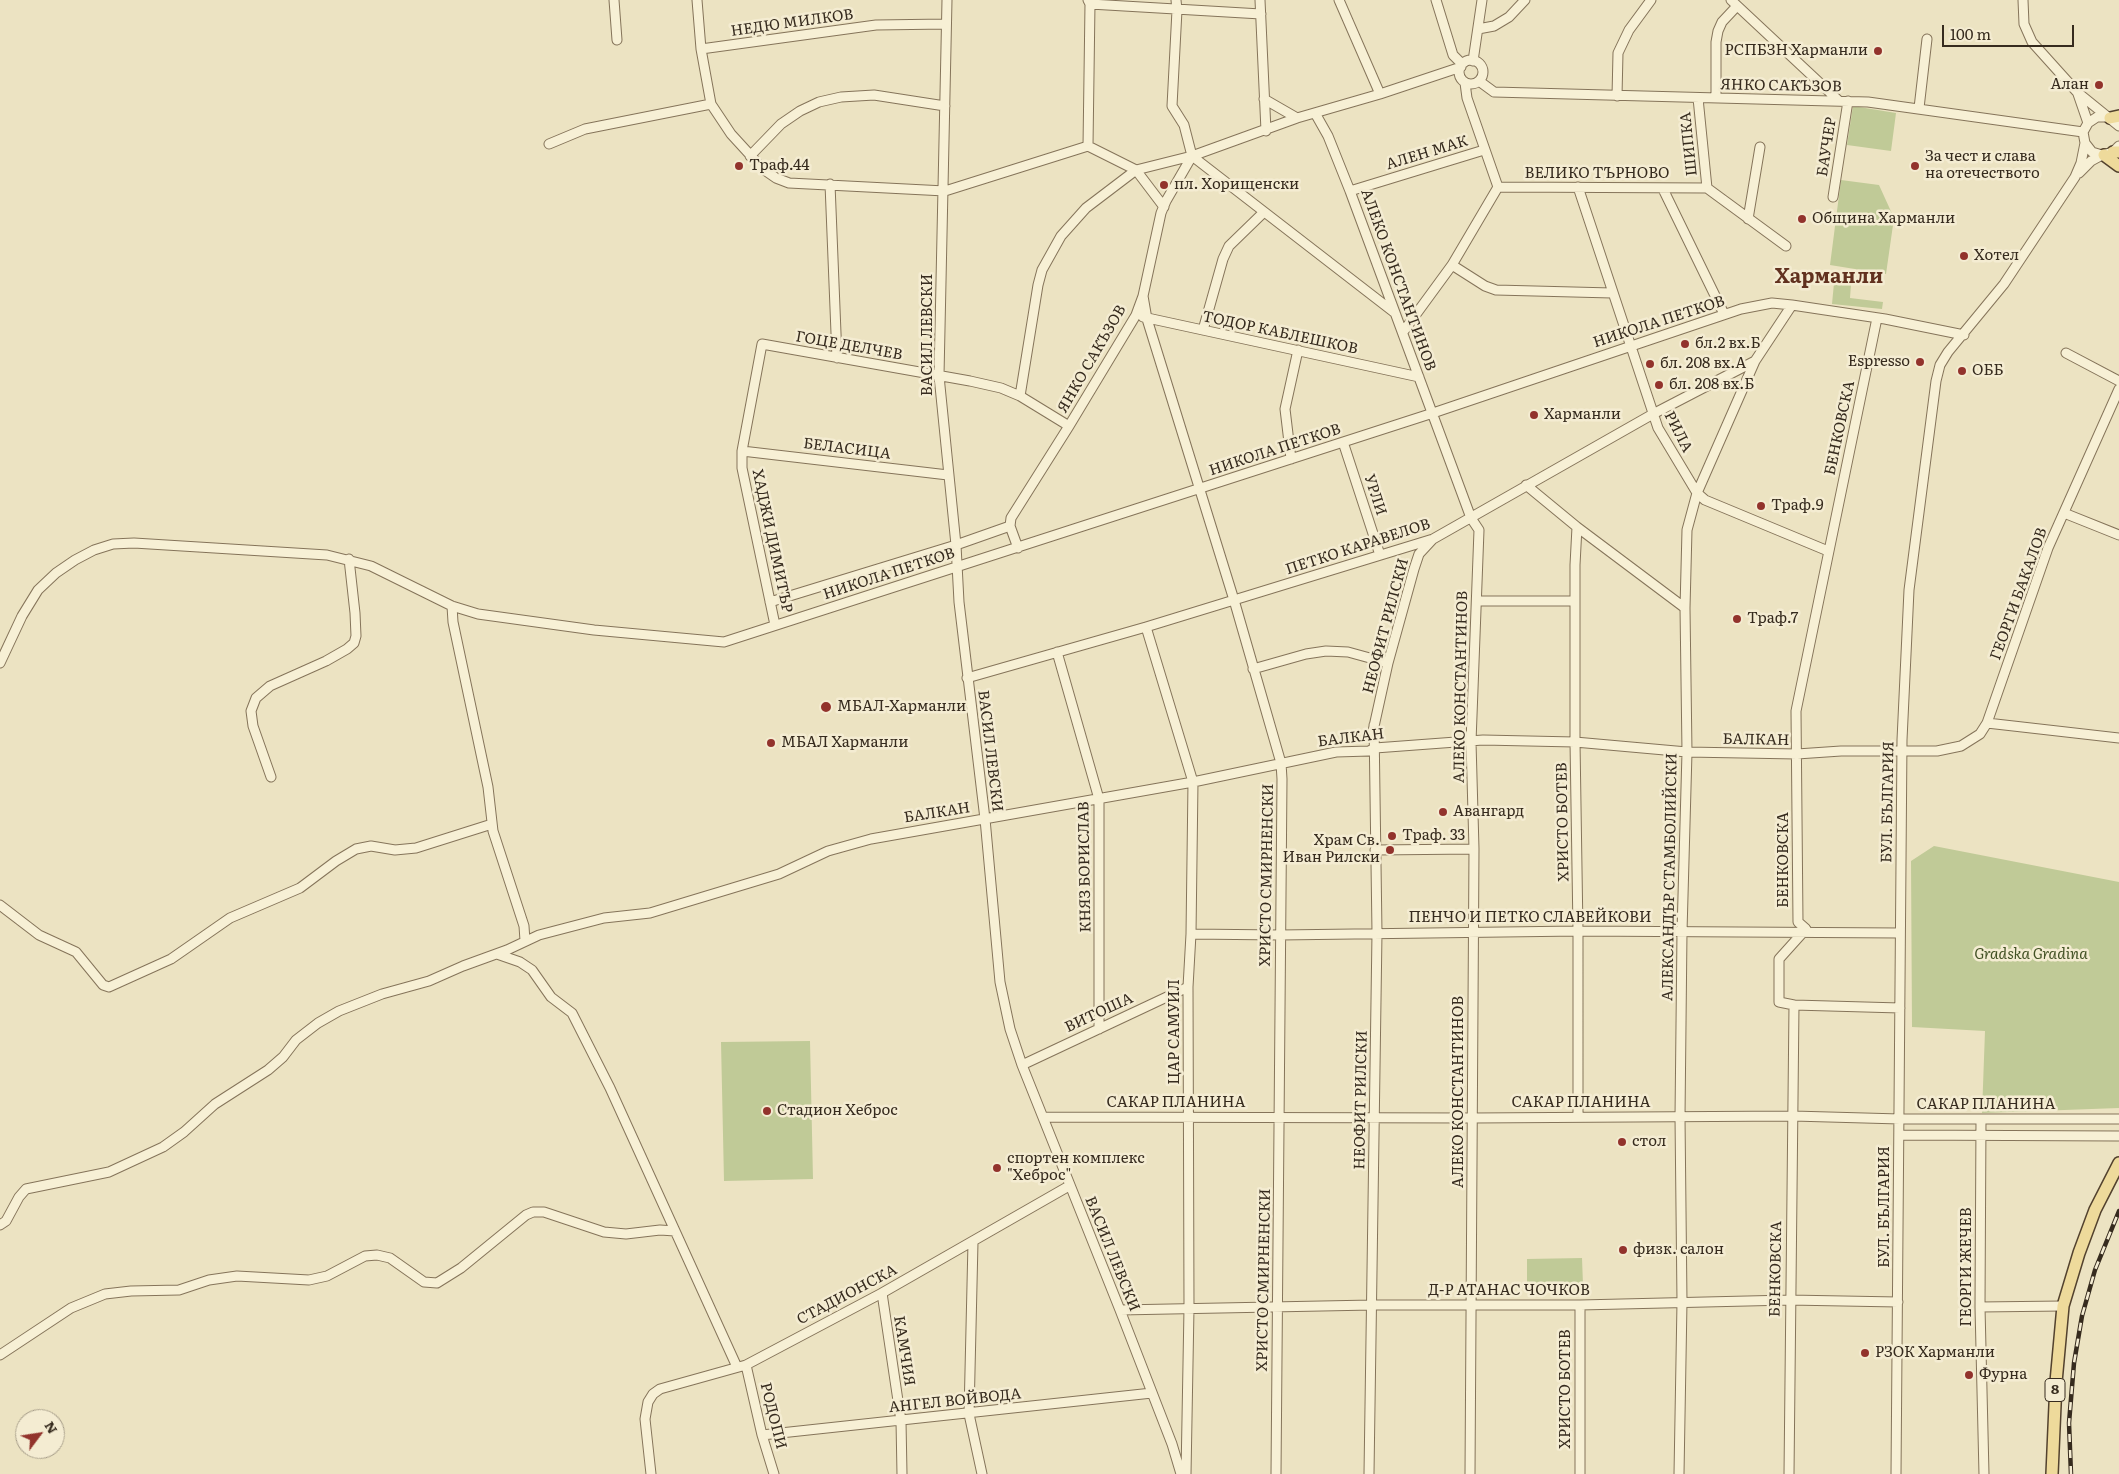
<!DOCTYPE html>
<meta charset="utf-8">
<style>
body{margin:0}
#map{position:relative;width:2119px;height:1474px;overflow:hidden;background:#ece3c2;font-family:Literata,serif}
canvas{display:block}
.north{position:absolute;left:15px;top:1409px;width:50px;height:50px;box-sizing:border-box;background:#f4ecd2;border:1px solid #a89f8a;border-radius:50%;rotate:59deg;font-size:14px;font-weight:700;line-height:20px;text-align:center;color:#362b1e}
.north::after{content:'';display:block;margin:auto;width:18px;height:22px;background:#92332c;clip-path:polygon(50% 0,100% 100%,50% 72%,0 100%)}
.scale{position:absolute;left:1942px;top:25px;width:132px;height:22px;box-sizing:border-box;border:2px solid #362b1e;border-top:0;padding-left:6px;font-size:15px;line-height:18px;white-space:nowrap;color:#362b1e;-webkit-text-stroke:4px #f4ecd2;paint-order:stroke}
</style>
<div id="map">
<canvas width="2119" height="1474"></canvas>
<div class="north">N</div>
<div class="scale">100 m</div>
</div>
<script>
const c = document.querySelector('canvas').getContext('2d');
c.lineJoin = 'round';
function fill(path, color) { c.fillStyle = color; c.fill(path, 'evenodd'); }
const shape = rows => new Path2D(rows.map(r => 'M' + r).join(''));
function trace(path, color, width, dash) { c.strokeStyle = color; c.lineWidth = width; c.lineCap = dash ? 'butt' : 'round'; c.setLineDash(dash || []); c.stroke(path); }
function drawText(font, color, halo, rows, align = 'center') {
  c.font = font + ' Literata,serif'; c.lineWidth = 5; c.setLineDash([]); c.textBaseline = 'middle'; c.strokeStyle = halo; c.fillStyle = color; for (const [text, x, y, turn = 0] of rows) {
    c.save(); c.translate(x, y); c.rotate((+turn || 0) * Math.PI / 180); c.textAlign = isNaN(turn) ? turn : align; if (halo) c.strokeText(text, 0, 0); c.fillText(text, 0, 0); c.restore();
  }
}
const green = shape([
 [1853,106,1896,113,1891,151,1847,145],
 [1841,180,1879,185,1894,218,1886,274,1830,265],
 [1834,283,1851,284,1850,298,1883,302,1882,309,1832,304],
 [1934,846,2119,882,2119,1108,1982,1113,1985,1031,1912,1027,1911,861],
 [810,1041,813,1179,724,1181,721,1042],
 [1582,1258,1583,1285,1527,1287,1527,1259]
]);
const minor = shape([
 [614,0,617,40],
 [697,0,701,49,711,104,731,134,763,169,776,178,789,183,945,191,1088,146,1136,170,1164,207],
 [947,0,939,376,956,545,959,602,985,819,1000,982,1010,1029,1022,1065,1120,1310,1172,1444,1181,1474],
 [1176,0,1177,10,1172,106,1184,125,1192,156],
 [1260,0,1266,131],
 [1339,0,1380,94],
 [1436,0,1453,55,1462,64],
 [1731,0,1838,100],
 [2023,0,2024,24,2032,42,2077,92,2119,126],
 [1090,4,1261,14],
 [1478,29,1494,26,1509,17,1525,0],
 [701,49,876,25,946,24],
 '1459 72a12 12 0 1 1 24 0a12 12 0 1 1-24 0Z',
 [1473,61,1482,0],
 [1479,81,1494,92,1868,102,2083,132],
 [1465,83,1467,98,1498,187,1707,188,1786,246],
 [2078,94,2088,123],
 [1617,96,1618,53,1629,30,1651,0],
 [1698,98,1707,188],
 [1716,98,1716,42,1718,31,1722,22,1737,6],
 [1264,99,1297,118],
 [1919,108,1927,39],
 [1315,113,1328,136,1350,191,1471,518,1479,530,1471,742,1474,849,1470,1474],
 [2108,117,2097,117,2088,123,2083,132,2085,143,2092,152,2102,155,2113,152,2119,146],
 [549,144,585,129,711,104],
 [1088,146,1090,4,1088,0],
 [750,156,781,124,800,111,819,102,841,97,874,95,945,106],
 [1192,156,1395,313],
 [2079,173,2091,161,2102,155],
 [830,184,837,358],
 [1578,187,1658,428,1697,493,1705,500,1828,551],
 [1663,189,1724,314],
 [1350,191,1484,150],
 [1833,197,1848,101],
 [1748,219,1760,147],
 [1452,265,1485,286,1496,290,1612,293],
 [1143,296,1147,319,1234,600,1281,763,1282,779,1276,1474],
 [1143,317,1419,377],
 [1203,330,1223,259,1229,246,1264,212],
 [1403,332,1452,265,1498,187],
 [2066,353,2119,381],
 [1020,396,1038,285,1042,270,1061,236,1086,208,1136,170,1192,156],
 [1343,442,1380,555],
 [742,451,948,475],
 [1291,459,1285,409,1298,350],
 [1526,485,1577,527,1685,608],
 [2064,513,2119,535],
 [1010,526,1018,548],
 [1577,527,1575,565,1575,742,1578,931,1578,1116],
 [1477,601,1575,601],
 [770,602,956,545,1010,526,1011,518,1069,426,1136,315,1143,296,1161,213,1166,201,1192,156,1297,118,1380,94,1461,67],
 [452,606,453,622,488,787,493,831,524,926,525,941],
 [775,625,742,468,742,451,762,344,970,381,1001,388,1020,396,1069,426],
 [1146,627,1193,782,1191,934,1188,987,1189,1308,1186,1474],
 [1057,652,1099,799,1099,1029],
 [0,663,22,616,38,590,56,573,75,560,94,550,113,544,134,543,327,555,371,566,452,606,478,614,594,630,724,642,1433,413,1741,309,1772,303,1792,305,1885,319,1964,335],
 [1253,669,1306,654,1326,651,1348,652,1388,663],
 [967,678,1146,627,1433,539,1653,414,1755,361],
 [1987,723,2119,738],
 [1373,731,1388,663,1414,569,1419,554,1432,540],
 [271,777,253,726,251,711,256,698,270,686,326,661,347,649,354,643,356,636,355,613,349,559],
 [1375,850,1474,849],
 [0,905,39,935,76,952,103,985,109,987,171,959,230,918,300,888,336,861,356,849,371,846,395,850,416,848,492,824],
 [1191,934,1280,935,1578,931,1900,933],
 [497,954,520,962,532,970,551,997,572,1013,610,1088,737,1367],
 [1794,1005,1900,1008],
 [1022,1065,1188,987],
 [1043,1117,1473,1118,1793,1116,1900,1119,2119,1119],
 [1981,1119,1980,1307,1984,1474],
 [1899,1135,2119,1136],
 [0,1225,6,1221,19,1197,26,1189,109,1172,163,1147,184,1132,215,1104,268,1070,283,1057,296,1040,318,1023,339,1011,382,994,429,981,463,966,507,950,539,935,604,918,650,913,779,874,828,851,871,839,1193,782,1336,752,1369,751,1375,748,1483,740,1575,742,1687,752,1797,754,1841,751,1937,751,1961,746,1980,734,1987,723,2048,548,2119,389],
 [973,1242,969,1414,982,1474],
 [882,1293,901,1421,902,1474],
 [1580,1305,1580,1474],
 [1980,1307,2063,1306],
 [1120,1310,1372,1305,1580,1305,1789,1300,1898,1302],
 [0,1355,71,1308,105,1294,131,1291,179,1290,209,1280,237,1276,309,1280,327,1276,365,1256,377,1255,390,1258,424,1282,437,1283,461,1268,526,1215,533,1212,544,1212,604,1232,626,1234,660,1230,675,1231],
 [746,1365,762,1435,774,1474],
 [762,1435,1152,1393],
 [651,1474,645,1419,648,1402,653,1394,660,1389,746,1365,882,1293,1069,1186],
 [1369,1474,1377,933,1374,725],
 [1679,1474,1682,1302,1680,1117,1682,932,1687,752,1685,608,1687,530,1697,493,1755,361,1792,305],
 [1789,1474,1794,1005,1779,1002,1779,959,1806,929,1798,922,1796,711,1877,318],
 [1896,1474,1902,740,1909,590,1936,381,1940,365,1948,352,2004,284,2075,177,2081,163,2085,143]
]);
const major = shape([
 [2110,118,2119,116],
 [2113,152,2119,152],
 [2104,155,2119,166],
 [2052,1474,2056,1382,2063,1306,2079,1253,2095,1210,2119,1163]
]);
const rail = shape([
 [2071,1474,2069,1423,2074,1363,2082,1316,2095,1270,2119,1211]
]);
const markers = [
 [1878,51,5,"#92332c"],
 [2099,85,5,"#92332c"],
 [739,166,5,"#92332c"],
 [1915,166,5,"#92332c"],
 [1164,185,5,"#92332c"],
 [1802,219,5,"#92332c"],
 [1964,256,5,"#92332c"],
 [1685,344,5,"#92332c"],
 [1920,362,5,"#92332c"],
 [1650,364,5,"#92332c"],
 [1962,371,5,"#92332c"],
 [1659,385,5,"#92332c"],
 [1534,415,5,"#92332c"],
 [1761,506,5,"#92332c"],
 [1737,619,5,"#92332c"],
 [826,707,6,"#92332c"],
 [771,743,5,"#92332c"],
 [1443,812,5,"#92332c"],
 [1392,836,5,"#92332c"],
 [1390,850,5,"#92332c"],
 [767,1111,5,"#92332c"],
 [1622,1142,5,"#92332c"],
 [997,1168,5,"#92332c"],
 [1623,1250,5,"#92332c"],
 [1865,1353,5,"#92332c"],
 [1969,1375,5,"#92332c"]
];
const shields = [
 [2055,1390,20]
];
const shieldNames = [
 ["8",2055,1390]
];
const streetNames = [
 ["НЕДЮ МИЛКОВ",792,23,-8],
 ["ЯНКО САКЪЗОВ",1781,86,1],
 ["ШИПКА",1689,144,-96],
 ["БАУЧЕР",1827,147,-81],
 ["АЛЕН МАК",1427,153,-17],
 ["ВЕЛИКО ТЪРНОВО",1597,174],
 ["АЛЕКО КОНСТАНТИНОВ",1398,280,70],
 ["НИКОЛА ПЕТКОВ",1659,322,-18],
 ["ТОДОР КАБЛЕШКОВ",1280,333,12],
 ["ВАСИЛ ЛЕВСКИ",928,335,-90],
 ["ГОЦЕ ДЕЛЧЕВ",849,346,10],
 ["ЯНКО САКЪЗОВ",1092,359,-60],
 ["БЕНКОВСКА",1840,428,-78],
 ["РИЛА",1678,432,63],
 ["БЕЛАСИЦА",847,449,7],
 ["НИКОЛА ПЕТКОВ",1275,450,-18],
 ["УРЛИ",1375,495,72],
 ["ХАДЖИ ДИМИТЪР",772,541,78],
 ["ПЕТКО КАРАВЕЛОВ",1358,547,-18],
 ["НИКОЛА ПЕТКОВ",889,574,-18],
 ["ГЕОРГИ БАКАЛОВ",2019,594,-70],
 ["НЕОФИТ РИЛСКИ",1386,626,-75],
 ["АЛЕКО КОНСТАНТИНОВ",1461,687,-89],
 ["БАЛКАН",1351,738,-7],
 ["БАЛКАН",1756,740,1],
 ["ВАСИЛ ЛЕВСКИ",990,751,83],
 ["БУЛ. БЪЛГАРИЯ",1888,802,-89],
 ["БАЛКАН",937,813,-9],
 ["ХРИСТО БОТЕВ",1563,822,-91],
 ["БЕНКОВСКА",1784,860,-90],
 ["КНЯЗ БОРИСЛАВ",1085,867,-91],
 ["ХРИСТО СМИРНЕНСКИ",1267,875,-89],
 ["АЛЕКСАНДЪР СТАМБОЛИЙСКИ",1670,877,-89],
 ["ПЕНЧО И ПЕТКО СЛАВЕЙКОВИ",1530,918],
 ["ВИТОША",1099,1013,-25],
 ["ЦАР САМУИЛ",1175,1032,-90],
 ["АЛЕКО КОНСТАНТИНОВ",1459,1092,-90],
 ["НЕОФИТ РИЛСКИ",1361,1100,-89],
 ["САКАР ПЛАНИНА",1176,1103],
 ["САКАР ПЛАНИНА",1581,1103],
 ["САКАР ПЛАНИНА",1986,1105],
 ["БУЛ. БЪЛГАРИЯ",1885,1207,-90],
 ["ВАСИЛ ЛЕВСКИ",1112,1254,68],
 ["ГЕОРГИ ЖЕЧЕВ",1967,1267,-90],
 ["БЕНКОВСКА",1776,1269,-89],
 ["ХРИСТО СМИРНЕНСКИ",1264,1280,-89],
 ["Д-Р АТАНАС ЧОЧКОВ",1509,1291],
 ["СТАДИОНСКА",847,1295,-28],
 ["КАМЧИЯ",904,1351,81],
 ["ХРИСТО БОТЕВ",1566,1389,-90],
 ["АНГЕЛ ВОЙВОДА",955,1401,-6],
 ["РОДОПИ",773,1416,76]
];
const poiNames = [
 ["РСПБЗН Харманли",1868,51,"right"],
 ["Алан",2089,85,"right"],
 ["За чест и слава",1925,157],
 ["на отечеството",1925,174],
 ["Траф.44",749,166],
 ["пл. Хорищенски",1174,185],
 ["Община Харманли",1812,219],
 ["Хотел",1974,256],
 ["бл.2 вх.Б",1695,344],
 ["Espresso",1910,362,"right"],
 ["бл. 208 вх.А",1660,364],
 ["ОББ",1972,371],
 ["бл. 208 вх.Б",1669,385],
 ["Харманли",1544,415],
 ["Траф.9",1771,506],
 ["Траф.7",1747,619],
 ["МБАЛ-Харманли",837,707],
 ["МБАЛ Харманли",781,743],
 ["Авангард",1453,812],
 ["Траф. 33",1402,836],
 ["Храм Св.",1380,841,"right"],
 ["Иван Рилски",1380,858,"right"],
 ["Стадион Хеброс",777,1111],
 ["стол",1632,1142],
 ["спортен комплекс",1007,1159],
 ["\"Хеброс\"",1007,1176],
 ["физк. салон",1633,1250],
 ["РЗОК Харманли",1875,1353],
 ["Фурна",1979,1375]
];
const parkNames = [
 ["Gradska Gradina",2031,955]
];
const districtNames = [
 ["Харманли",1829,277]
];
fill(green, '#c0ca97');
trace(minor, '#85745a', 11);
trace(major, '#53422e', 14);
trace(minor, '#f7f0d5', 9);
trace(major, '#eeda9b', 11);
trace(rail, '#362b1e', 4.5);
trace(rail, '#f4ecd2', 2.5, [8]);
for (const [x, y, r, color] of markers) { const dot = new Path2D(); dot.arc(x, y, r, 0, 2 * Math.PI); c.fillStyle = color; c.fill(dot); trace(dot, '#f4ecd2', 2); }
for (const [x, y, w] of shields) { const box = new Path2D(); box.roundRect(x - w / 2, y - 11.5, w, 23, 4); c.fillStyle = '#f4ecd2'; c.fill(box); trace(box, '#362b1e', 1); }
drawText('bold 14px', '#362b1e', null, shieldNames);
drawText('15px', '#362b1e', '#f4ecd2', streetNames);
drawText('15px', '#362b1e', '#f4ecd2', poiNames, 'left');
drawText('italic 15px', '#435225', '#f4ecd2', parkNames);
drawText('bold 20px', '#61311f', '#f4ecd2', districtNames);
</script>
